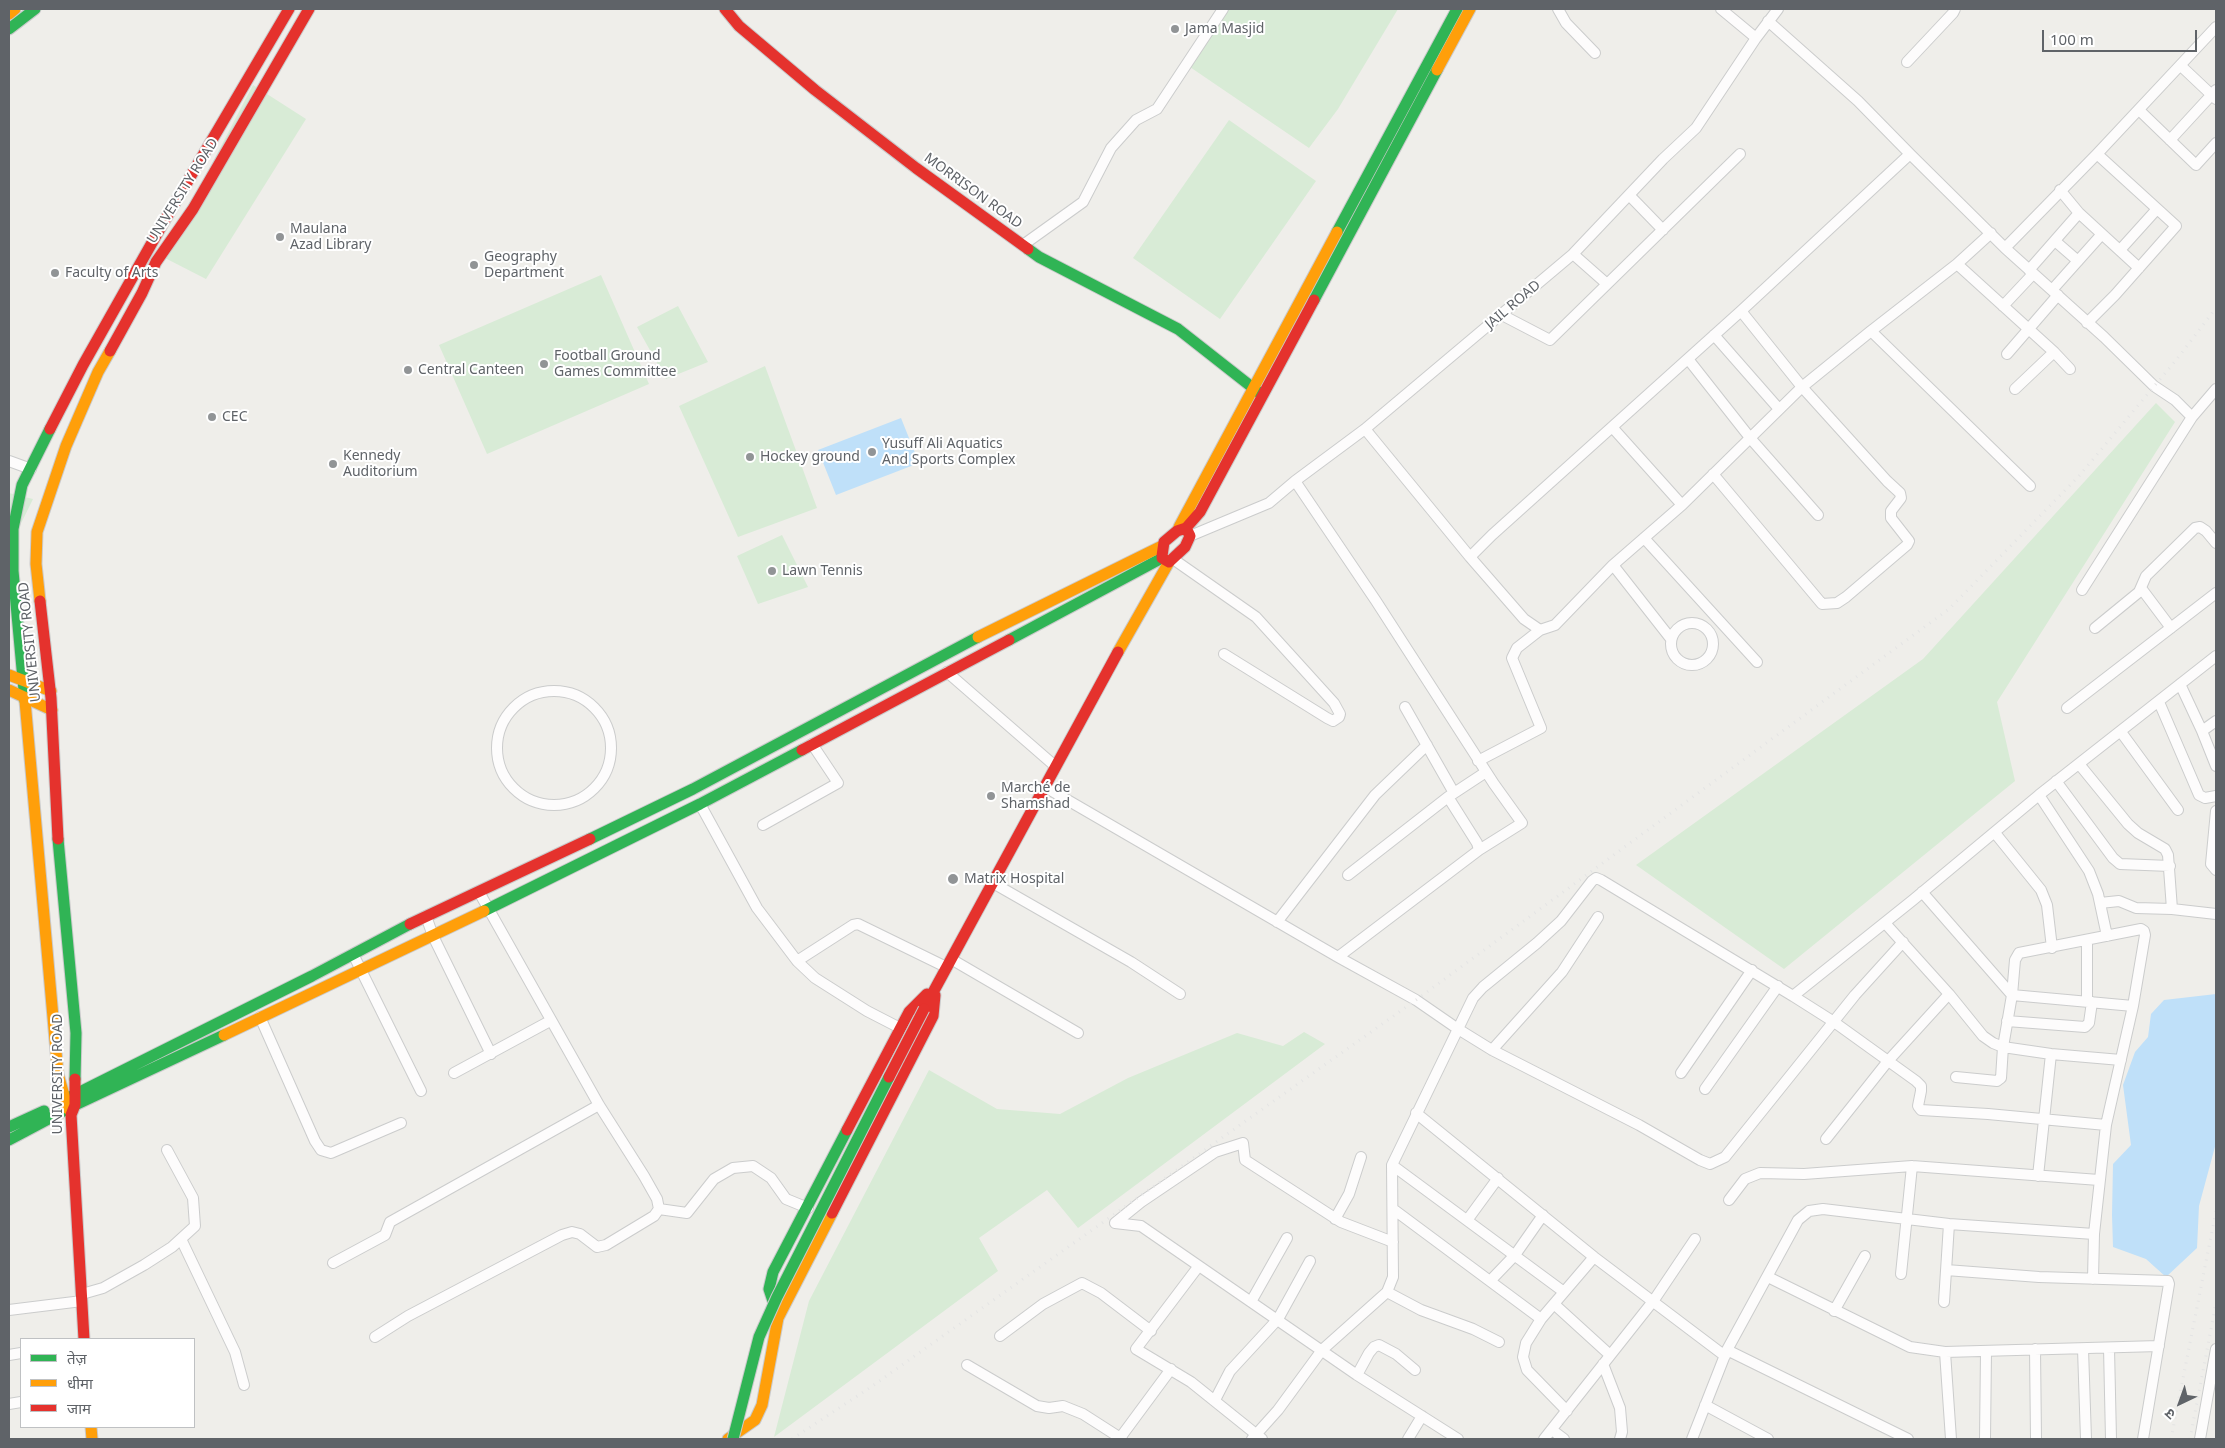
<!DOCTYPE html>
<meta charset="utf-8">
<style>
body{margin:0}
#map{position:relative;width:2225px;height:1448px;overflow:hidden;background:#efeeea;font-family:"Noto Sans","Noto Sans Devanagari",sans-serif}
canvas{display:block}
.frame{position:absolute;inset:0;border:10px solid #5f6368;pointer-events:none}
.legend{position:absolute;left:20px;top:1338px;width:175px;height:90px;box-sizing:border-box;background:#fff;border:1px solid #bfc1c3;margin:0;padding:6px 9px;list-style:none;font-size:15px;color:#5f6368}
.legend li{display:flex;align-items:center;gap:10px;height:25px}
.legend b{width:25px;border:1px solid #bfc1c3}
.north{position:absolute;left:2155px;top:1378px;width:50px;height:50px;-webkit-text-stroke:4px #fff;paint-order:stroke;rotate:222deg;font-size:14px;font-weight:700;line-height:20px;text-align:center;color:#5f6368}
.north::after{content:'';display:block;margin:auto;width:18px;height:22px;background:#5f6368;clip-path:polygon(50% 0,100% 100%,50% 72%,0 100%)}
.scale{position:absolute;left:2042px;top:30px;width:155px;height:22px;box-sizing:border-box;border:2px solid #5f6368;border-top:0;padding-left:6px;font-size:15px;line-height:18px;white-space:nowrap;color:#5f6368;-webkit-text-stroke:4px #fff;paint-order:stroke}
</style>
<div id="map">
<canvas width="2225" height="1448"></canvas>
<div class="frame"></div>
<ul class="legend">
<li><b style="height:6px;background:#30b455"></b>तेज़</li>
<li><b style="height:6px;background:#ff9f0a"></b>धीमा</li>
<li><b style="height:6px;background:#e5322d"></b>जाम</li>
</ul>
<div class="north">उ</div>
<div class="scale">100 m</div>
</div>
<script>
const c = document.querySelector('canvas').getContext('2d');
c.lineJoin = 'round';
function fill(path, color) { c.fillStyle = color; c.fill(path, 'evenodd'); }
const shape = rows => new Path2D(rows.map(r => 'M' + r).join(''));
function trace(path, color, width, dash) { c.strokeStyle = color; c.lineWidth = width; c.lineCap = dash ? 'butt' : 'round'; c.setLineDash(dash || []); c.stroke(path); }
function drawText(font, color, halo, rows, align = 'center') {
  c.font = font + ' "Noto Sans",sans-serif'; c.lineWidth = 4; c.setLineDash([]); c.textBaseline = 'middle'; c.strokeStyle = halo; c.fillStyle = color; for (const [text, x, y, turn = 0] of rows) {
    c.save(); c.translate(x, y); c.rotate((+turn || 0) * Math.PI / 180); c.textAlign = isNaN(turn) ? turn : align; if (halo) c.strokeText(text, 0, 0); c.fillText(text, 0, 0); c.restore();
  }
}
const green = shape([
 [1225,9,1398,9,1338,109,1309,148,1187,65],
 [253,85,306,119,206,279,163,257],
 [1229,120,1316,181,1220,319,1133,258],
 [601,275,649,384,487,454,439,345],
 [678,306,708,362,666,379,637,327],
 [765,366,817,508,738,537,679,406],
 [2156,403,2175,422,1997,702,2015,781,1784,969,1636,865,1923,659],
 [9,493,33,499,9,548],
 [782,535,808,587,758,604,737,556],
 [1304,1032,1325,1044,1078,1228,1047,1190,979,1238,998,1271,774,1437,809,1301,929,1070,997,1109,1060,1114,1128,1078,1237,1033,1283,1046]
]);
const water = shape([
 [901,418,919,463,836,495,818,450],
 [2216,994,2216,1143,2199,1206,2197,1248,2166,1277,2146,1259,2113,1247,2112,1215,2113,1164,2131,1145,2123,1085,2135,1052,2148,1037,2151,1014,2164,1000]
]);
const street = shape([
 [1558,9,1566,23,1595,53],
 [1721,9,1756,38],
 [1768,21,1858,101,1910,154],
 [1907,62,1953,13,1955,9],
 [2181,66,2216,99],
 [2139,110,2196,165,2216,143],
 [2170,140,2216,90],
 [2060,190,2079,213,2139,268],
 [1629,195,1663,230],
 [2055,241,2078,261],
 [1023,245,1083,202,1111,148,1136,120,1157,109,1223,9],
 [2120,250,2157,209],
 [1573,254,1607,284],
 [1957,264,2054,352,2070,369],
 [2029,270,2079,213],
 [2052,290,2102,234],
 [2003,306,2033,274],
 [1502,315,1550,340,1740,154],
 [2087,323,2115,295,2176,226,2097,154],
 [1871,331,1957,264,1991,233],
 [1714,335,1779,409],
 [2007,354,2058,295],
 [1688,359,1751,439,1818,515],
 [2015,389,2054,352],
 [2192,417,2175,400,2154,386,2104,337,2005,248,2097,154,2216,27],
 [1612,427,1682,505],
 [1365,429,1470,557,1524,619,1540,630,1555,625,1613,565,1682,505,1802,387,1871,331,2030,486],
 [9,461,31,469],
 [1713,474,1822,604,1837,603,1846,597,1907,545,1909,541,1891,518,1891,511,1901,498,1900,493,1887,481,1802,387,1741,311],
 [1295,481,1376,601,1494,784,1522,823,1479,850],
 [1190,536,1269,503,1295,481,1365,429,1573,254,1663,159,1696,128,1756,38,1778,9],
 [1644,538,1757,662],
 [1470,557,1492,535,1741,311,1910,154,2005,248],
 [1173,559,1256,617,1334,703,1340,714,1339,717,1333,721,1327,718,1224,654],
 [1613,565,1671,639],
 [2141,588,2171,628],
 [2082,590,2192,417,2216,389],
 '1671 644a21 21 0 1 1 42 0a21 21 0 1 1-42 0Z',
 [2095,628,2139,592,2146,576,2195,528,2200,527,2206,531,2216,543],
 [947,672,1055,766],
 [2180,684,2202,731,2216,766],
 '497 748a57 57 0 1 1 114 0a57 57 0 1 1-114 0Z',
 [2159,702,2199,795,2205,798,2216,796],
 [1405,707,1454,793],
 [2067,708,2216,593],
 [2202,731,2216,721],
 [2121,732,2178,810],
 [1478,761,1541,728,1512,658,1517,648,1540,630],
 [2079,764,2128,824,2138,833,2165,849,2168,855,2172,909,2216,914],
 [2056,781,2113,858,2120,864,2170,866],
 [1045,787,1338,957,1416,1000,1458,1029,1492,1050,1639,1125,1700,1160,1710,1164,1725,1157,1855,995,1903,942],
 [2039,795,2089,871,2098,894,2107,936],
 [700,804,757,908,797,961,815,978,867,1011,900,1028],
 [2216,811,2211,864,2216,870],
 [763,825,838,783,812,744],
 [1995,833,2041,890,2047,905,2052,948],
 [1348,875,1448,797,1486,772],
 [993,883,1131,962,1180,994],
 [1922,892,2012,995,2133,1006],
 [2100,903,2119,901,2136,908,2172,909],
 [426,916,433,936,491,1054],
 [1277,922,1375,795,1427,745],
 [1885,923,1949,994,1983,1036,1993,1043,2003,1047,2051,1054,2121,1060],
 [2087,940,2087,1001],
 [353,954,421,1091],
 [1338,957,1479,850,1477,843,1448,797],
 [951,959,1078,1033],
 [797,961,853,925,858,924,946,967],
 [1793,996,1834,1022,1916,1081,1921,1086,1921,1091,1918,1106,1921,1110,1988,1114,2106,1125],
 [260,1017,315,1141,321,1150,331,1153,401,1123],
 [2007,1021,2085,1027,2089,1023,2092,1002],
 [1492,1050,1562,972,1598,917],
 [454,1073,550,1021],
 [1681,1073,1752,970],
 [1956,1077,1997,1081,2001,1078,2003,1047,2012,995,2015,960,2019,953,2141,929,2144,931,2145,935,2133,1006,2106,1125,2094,1234,2093,1279],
 [1705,1089,1778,986],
 [1416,1113,1594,1257,1725,1356],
 [1826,1139,1888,1061,1949,994],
 [1392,1165,1564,1292],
 [2038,1176,2051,1054],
 [1729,1200,1745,1179,1760,1173,1804,1174,1912,1166,2099,1180],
 [659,1209,687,1213,714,1179,733,1168,753,1166,771,1178,786,1199,808,1208],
 [1393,1209,1541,1319],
 [1335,1219,1349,1194,1361,1157],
 [1468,1219,1498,1178],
 [181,1239,235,1352,244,1385],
 [1393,1242,1341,1222,1245,1160,1243,1143,1215,1152,1141,1202,1115,1223,1141,1226,1357,1375,1458,1439],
 [333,1263,385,1235,390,1222,599,1105],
 [1198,1267,1136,1349,1191,1382,1262,1439],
 [1946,1270,2039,1277,2168,1281,2169,1284,2143,1439],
 [1901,1274,1912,1166],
 [1768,1277,1910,1347,1945,1352,2159,1346],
 [1490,1281,1515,1255,1543,1215],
 [1387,1292,1421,1310,1473,1329,1499,1342],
 [82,1294,103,1288,144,1265,172,1247,195,1226,193,1198,167,1150],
 [1252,1300,1287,1238],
 [1944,1302,1949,1224],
 [1554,1304,1610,1355],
 [9,1310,82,1301],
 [1834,1311,1865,1256],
 [1000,1336,1043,1304,1082,1283,1101,1293,1151,1331],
 [375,1337,408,1316,562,1235,572,1232,580,1234,597,1247,606,1245,654,1216,659,1209,657,1199,644,1176,599,1105,479,892],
 [2109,1348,2111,1439],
 [2035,1349,2036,1439],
 [2083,1349,2086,1439],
 [1727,1350,1908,1439],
 [1945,1352,1951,1439],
 [9,1355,21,1353],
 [1603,1364,1620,1408,1622,1432,1620,1439],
 [967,1365,1037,1406,1049,1408,1063,1406,1083,1414,1122,1439],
 [1357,1375,1369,1353,1374,1347,1379,1345,1396,1354,1415,1370],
 [1215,1400,1230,1371,1278,1319,1310,1261],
 [9,1404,21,1402],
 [1705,1405,1768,1439],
 [1567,1411,1527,1370,1523,1357,1526,1343,1541,1319,1594,1257],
 [1552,1430,1564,1439],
 [1120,1438,1171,1369],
 [1252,1439,1278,1410,1322,1350,1387,1292,1393,1277,1392,1165,1473,998,1483,987,1537,943,1561,921,1592,881,1596,878,1601,880,1793,996,1913,900,2039,795,2216,656],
 [1408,1439,1422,1416],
 [1544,1439,1654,1300,1695,1239],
 [1692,1439,1727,1350,1798,1220,1809,1211,1823,1209,1949,1224,2094,1234],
 [1985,1439,1986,1351],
 [2200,1439,2216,1349]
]);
const fast = shape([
 [9,29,35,9],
 [1337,232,1457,9],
 [1028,249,1039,257,1178,329,1262,395],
 [1314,300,1437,70],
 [1009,640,1162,558],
 [25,701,13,571,13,529,22,485,50,429],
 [58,839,76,1033,75,1079],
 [590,839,693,789,978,637],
 [484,911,700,804,802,750],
 [68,1098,312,976,410,924],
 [9,1127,44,1111],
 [9,1140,75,1105,224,1035],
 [777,1313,769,1289,773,1272,847,1130]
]);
const slow = shape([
 [9,14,15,9],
 [1437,70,1470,9],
 [1179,527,1337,232],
 [40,601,36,564,37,532,66,446,98,372,110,351],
 [978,637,1162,546],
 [1118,652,1169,562],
 [9,675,51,691],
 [9,690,52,710],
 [25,701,58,1074,68,1109],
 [224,1035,484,911],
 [91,1427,92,1439],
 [728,1439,755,1420,762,1405,778,1318,832,1213]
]);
const jam = shape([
 [725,9,739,26,815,90,916,168,1028,249],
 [110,351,142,293,156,262,193,209,309,9],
 [50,429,83,365,162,225,289,9],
 [1162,556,1164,542,1177,531,1186,528,1200,512,1314,300],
 [1162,558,1169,562,1185,547,1190,536,1186,528],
 [40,601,51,698,58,839],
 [802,750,1009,640],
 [410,924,590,839],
 [924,1009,1118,652],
 [75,1079,75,1105,71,1115,84,1339],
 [847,1130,909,1012,927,994],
 [832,1213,933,1016,935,995]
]);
const rail = shape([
 [792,1439,871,1387,1416,1000,1949,609,2079,476,2177,359,2216,308],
 [2171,1439,2216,1211],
 [2190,1439,2216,1303]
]);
const fastBridge = shape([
 [733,1439,759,1337,777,1297,889,1077]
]);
const jamBridge = shape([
 [889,1077,924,1009]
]);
const markers = [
 [1175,29,5,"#919496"],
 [280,237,5,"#919496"],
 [474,265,5,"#919496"],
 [55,273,5,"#919496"],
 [544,364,5,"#919496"],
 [408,370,5,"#919496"],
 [212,417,5,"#919496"],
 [872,452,5,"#919496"],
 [750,457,5,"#919496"],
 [333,464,5,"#919496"],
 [772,571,5,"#919496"],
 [991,796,5,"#919496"],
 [953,879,6,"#919496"]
];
const poiNames = [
 ["Jama Masjid",1185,29],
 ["Maulana",290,229],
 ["Azad Library",290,245],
 ["Geography",484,257],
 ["Department",484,273],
 ["Faculty of Arts",65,273],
 ["Football Ground",554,356],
 ["Games Committee",554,372],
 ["Central Canteen",418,370],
 ["CEC",222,417],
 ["Yusuff Ali Aquatics",882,444],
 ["And Sports Complex",882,460],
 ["Kennedy",343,456],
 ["Auditorium",343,472],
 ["Hockey ground",760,457],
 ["Lawn Tennis",782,571],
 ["Marché de",1001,788],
 ["Shamshad",1001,804],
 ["Matrix Hospital",964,879]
];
const streetNames = [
 ["UNIVERSITY ROAD",183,191,-58],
 ["MORRISON ROAD",973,191,36],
 ["JAIL ROAD",1513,305,-40],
 ["UNIVERSITY ROAD",30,642,-96],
 ["UNIVERSITY ROAD",58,1074,-90]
];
fill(green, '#d8ebd6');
fill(water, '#bfe0f9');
trace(street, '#cbcccc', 12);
trace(fast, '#cacacb', 13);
trace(slow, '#cacacb', 13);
trace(jam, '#cacacb', 13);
trace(street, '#fdfcfc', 10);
trace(fast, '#30b455', 11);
trace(slow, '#ff9f0a', 11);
trace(jam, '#e5322d', 11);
trace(rail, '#e4e4e4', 3, [1, 6]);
trace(fastBridge, '#cacacb', 13, []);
trace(jamBridge, '#cacacb', 13, []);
trace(fastBridge, '#30b455', 11);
trace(jamBridge, '#e5322d', 11);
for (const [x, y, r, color] of markers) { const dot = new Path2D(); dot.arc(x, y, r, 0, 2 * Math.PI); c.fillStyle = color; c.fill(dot); trace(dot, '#fff', 2); }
drawText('14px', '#5f6368', '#fff', poiNames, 'left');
drawText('14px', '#5f6368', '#fff', streetNames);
</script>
